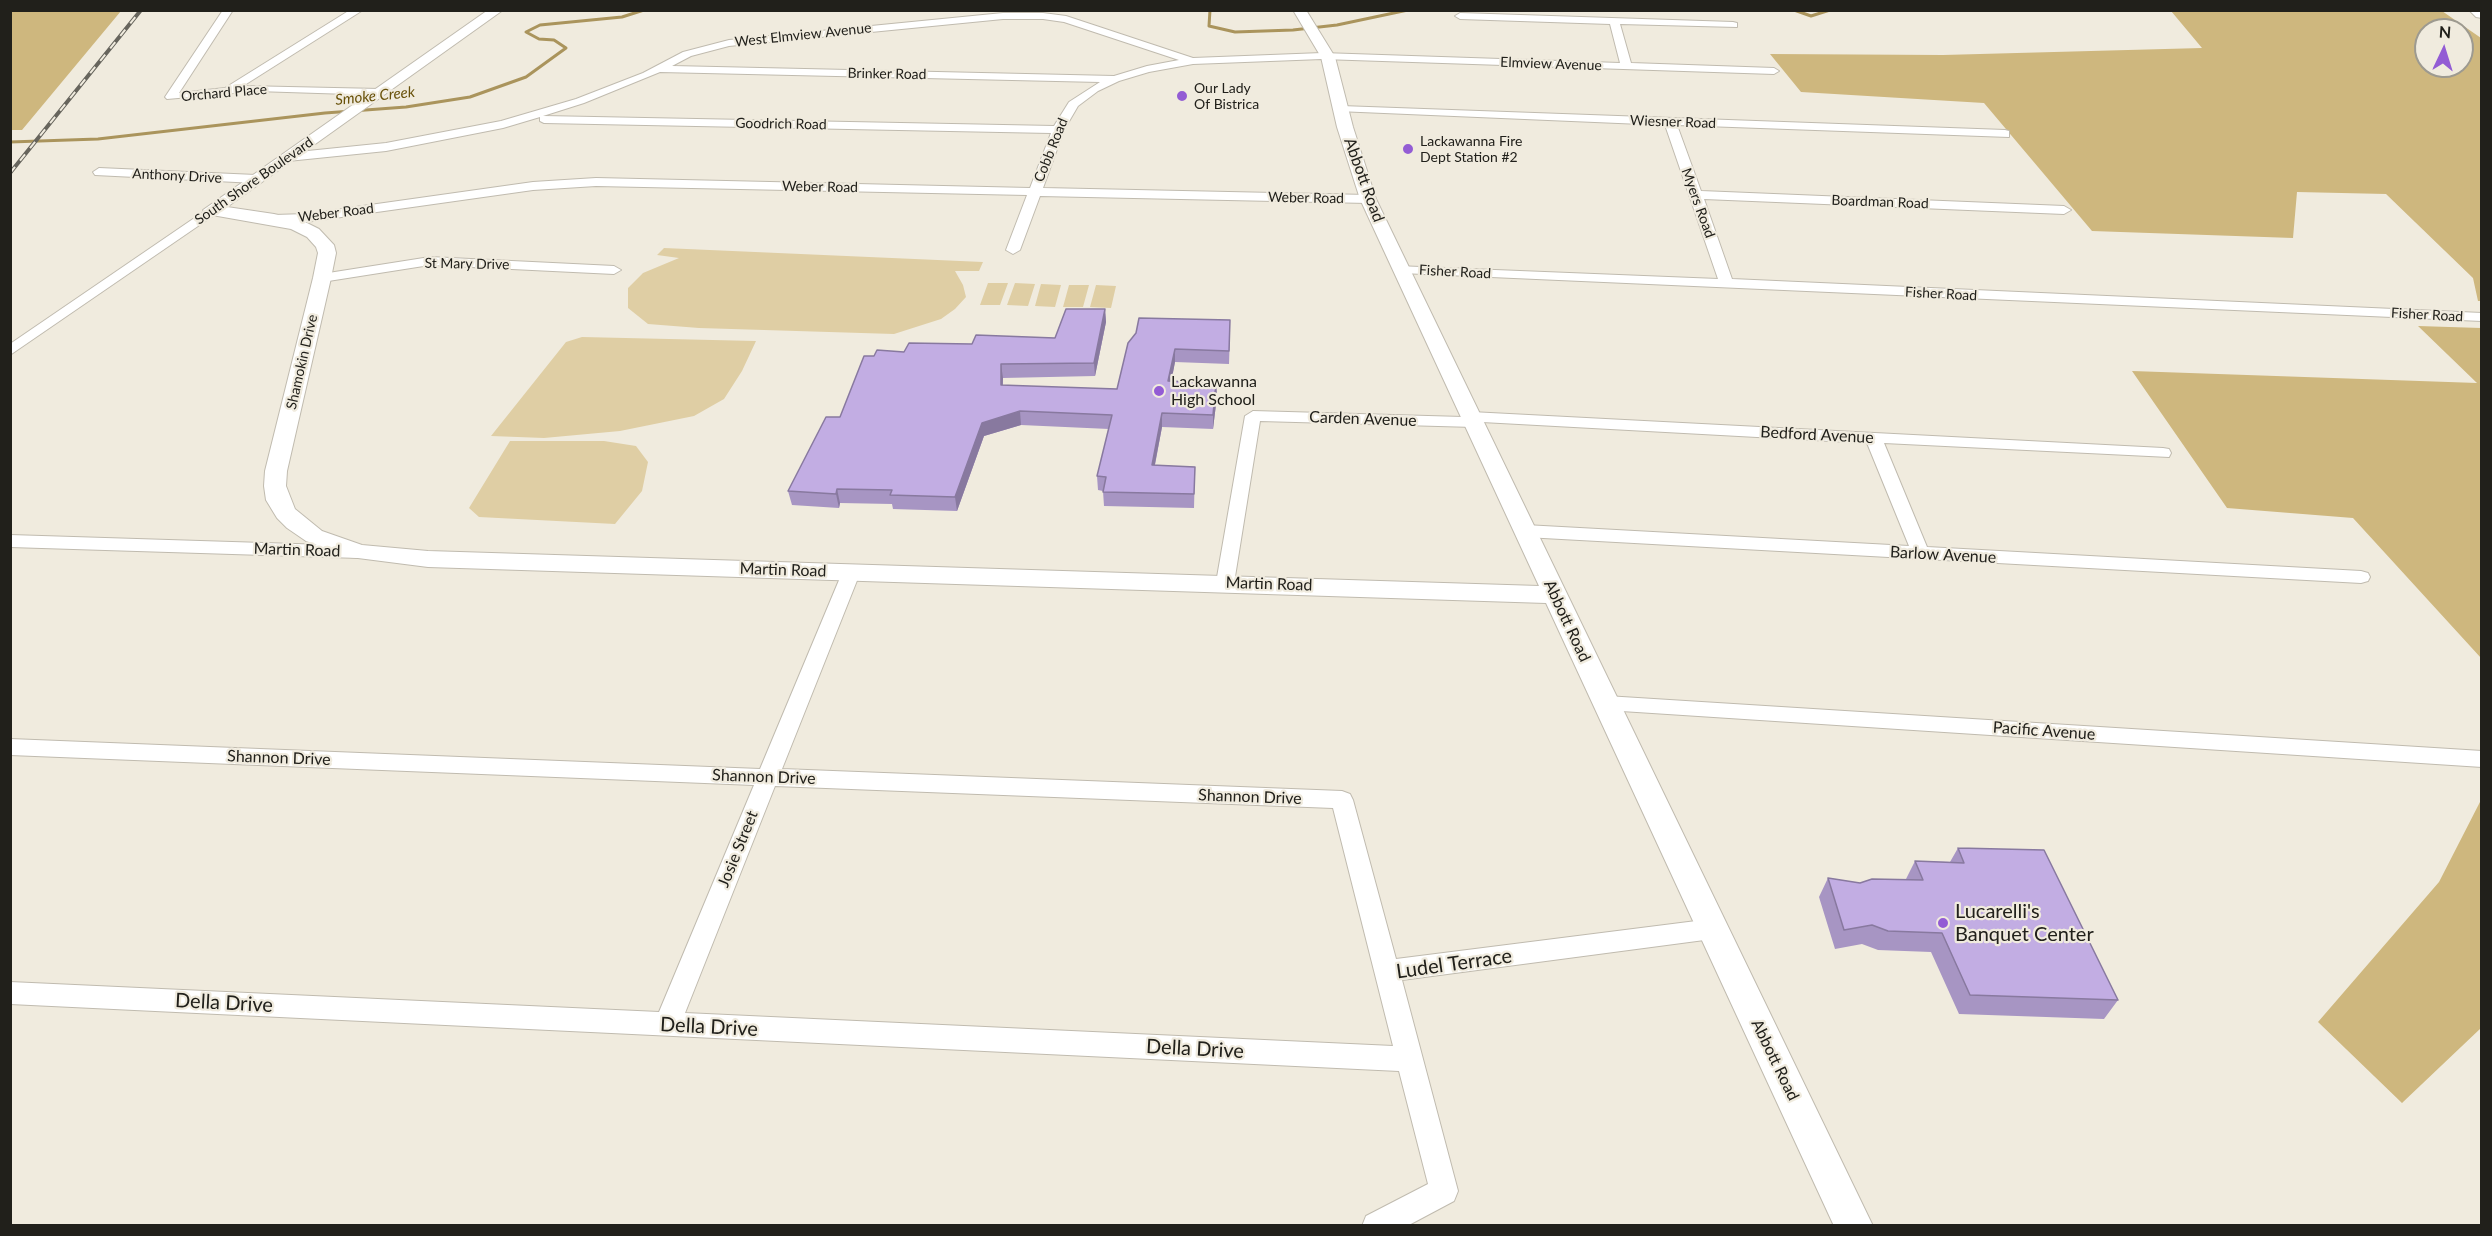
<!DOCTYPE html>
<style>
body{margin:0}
#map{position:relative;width:2492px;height:1236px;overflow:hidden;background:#f0ebde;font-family:Lato,sans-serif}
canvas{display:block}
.frame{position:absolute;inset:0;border:12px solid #21201b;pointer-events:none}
.north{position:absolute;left:2414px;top:18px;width:60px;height:60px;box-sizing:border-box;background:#f0ebde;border:2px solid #9d9a90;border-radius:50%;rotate:4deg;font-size:16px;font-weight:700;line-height:24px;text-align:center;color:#21201b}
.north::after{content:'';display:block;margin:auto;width:21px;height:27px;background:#935cd4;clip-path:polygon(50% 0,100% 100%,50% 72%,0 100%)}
</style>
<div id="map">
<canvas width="2492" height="1236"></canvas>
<div class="frame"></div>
<div class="north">N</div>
</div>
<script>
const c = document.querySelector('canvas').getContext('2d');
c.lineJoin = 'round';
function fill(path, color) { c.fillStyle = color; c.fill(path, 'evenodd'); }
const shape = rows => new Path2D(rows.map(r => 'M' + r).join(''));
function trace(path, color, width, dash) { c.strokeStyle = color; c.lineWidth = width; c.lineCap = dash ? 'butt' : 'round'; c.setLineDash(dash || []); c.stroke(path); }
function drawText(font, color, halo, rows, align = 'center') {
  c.font = font + ' Lato,sans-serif'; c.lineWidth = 4.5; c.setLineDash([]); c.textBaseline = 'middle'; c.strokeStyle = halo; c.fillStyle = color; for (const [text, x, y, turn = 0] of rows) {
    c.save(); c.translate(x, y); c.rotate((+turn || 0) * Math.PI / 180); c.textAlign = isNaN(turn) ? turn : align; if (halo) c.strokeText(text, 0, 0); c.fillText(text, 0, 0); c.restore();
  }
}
const green = shape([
 [664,248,983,262,979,271,955,271,963,285,966,297,955,309,941,319,894,334,699,328,648,324,628,308,628,288,643,273,679,258,657,255],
 [988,283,1008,283,1000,305,980,305],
 [1015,283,1035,284,1028,306,1007,305],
 [1041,284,1061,285,1055,307,1035,306],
 [1069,285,1089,285,1083,307,1063,307],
 [1096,285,1116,286,1111,308,1090,307],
 [582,337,756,341,742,371,724,399,694,416,620,431,544,438,491,436,566,342],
 [510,441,604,441,636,446,648,462,642,491,615,524,479,517,469,508]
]);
const forest = shape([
 [11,10,121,11,22,130,11,130],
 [2171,11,2442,11,2481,38,2481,301,2478,301,2473,278,2386,194,2297,192,2293,238,2092,231,1984,103,1801,92,1770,54,1943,55,2202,48],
 [2426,30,2462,30,2462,66,2426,66],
 [2418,326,2481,328,2481,658,2353,518,2227,508,2132,371,2477,383],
 [2481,800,2481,1028,2402,1103,2318,1022,2439,882]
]);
const stream = shape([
 [1210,10,1209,26,1235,32,1293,30,1337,25,1408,10],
 [1794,10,1811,16,1830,10],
 [10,142,98,139,325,113,406,107,470,97,526,77,566,48,554,40,539,39,526,32,540,25,622,17,644,10]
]);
const minor = shape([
 [223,10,233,10,179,93,225,88,350,10,363,10,243,86,380,89,386,92,380,95,256,91,167,99,165,97,223,10],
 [1003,13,1043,13,1066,16,1193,58,1322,53,1620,63,1610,24,1460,19,1455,16,1460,13,1733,22,1737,23,1737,27,1620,24,1631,63,1774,68,1779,71,1774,74,1322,59,1193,64,1149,72,1119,81,1098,91,1078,106,1064,130,1043,188,1368,195,1374,199,1368,203,1040,196,1020,250,1013,254,1006,250,1027,195,596,186,533,190,306,222,274,223,267,219,274,215,306,214,533,182,596,178,1030,188,1051,133,544,123,540,121,540,117,503,128,386,151,288,161,282,157,288,153,386,143,501,121,576,99,643,73,683,52,729,40,1003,13],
 [1003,19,1043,19,1064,22,1179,60,1147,66,1114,76,672,66,691,56,729,46,1003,19],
 [660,72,1100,82,1069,102,1054,126,543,116,584,103,660,72],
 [1341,106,2005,130,2009,131,2009,137,1677,125,1701,191,2064,206,2071,210,2064,214,1704,199,1732,279,2482,313,2482,321,1401,273,1396,272,1394,269,1396,266,1718,279,1665,125,1337,111,1337,107,1341,106],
 [99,168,256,175,262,179,256,183,95,175,93,172,99,168],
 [212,206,219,210,217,213,10,355,10,344,212,206],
 [430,257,614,266,621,270,614,274,430,265,322,282,315,278,322,274,430,257],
 [1253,411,1463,417,1471,412,2163,448,2169,449,2171,453,2169,457,1884,443,1927,547,2361,571,2368,573,2370,577,2368,581,2361,583,1525,537,1519,535,1516,531,1519,527,1525,525,1909,546,1867,443,1482,422,1474,427,1260,421,1234,583,1232,587,1225,589,1218,587,1216,583,1245,416,1253,411],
 [10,535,359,546,366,548,368,552,366,556,359,558,10,547,10,535],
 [851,567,858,569,860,573,782,769,1342,791,1350,794,1353,800,1396,959,1712,919,1721,922,1724,929,1721,936,1712,939,1402,980,1458,1191,1454,1201,1407,1226,1362,1226,1366,1216,1428,1184,1399,1071,10,1004,10,982,659,1012,754,785,10,755,10,739,760,769,842,573,844,569,851,567],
 [775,786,1333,808,1393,1046,685,1013,775,786],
 [1606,696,2482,751,2482,767,1606,710,1599,708,1596,703,1599,698,1606,696]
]);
const tertiary = shape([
 [488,10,503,10,227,207,274,214,303,221,319,229,334,245,336,253,331,278,287,471,286,486,295,509,322,531,362,545,428,551,1539,586,1360,199,1337,127,1321,57,1293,10,1306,10,1335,57,1353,127,1376,199,1873,1226,1834,1226,1546,603,428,567,350,557,306,541,287,528,277,518,266,500,264,486,265,471,313,278,318,253,316,247,307,237,291,229,212,215,206,214,203,210,488,10]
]);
const motorway = shape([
 [2469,10,2482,10,2482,18,2476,17,2469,10]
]);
const rail = shape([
 [10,173,141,10]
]);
const wall = shape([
 [1105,309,1106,322,1095,376,1003,378,1003,386,1117,389,1128,343,1230,333,1229,364,1175,362,1171,381,1216,383,1217,396,1213,429,1162,427,1155,465,1195,467,1194,508,1104,506,1103,491,1098,490,1097,476,1109,429,1021,425,984,436,957,511,893,509,892,504,840,503,839,508,792,505,788,491,840,417,874,356,904,352,972,344,1055,338],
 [1958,848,2118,1000,2104,1019,1959,1014,1931,952,1878,950,1862,944,1835,949,1819,897,1828,878,1860,883,1906,879,1915,861,1950,862]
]);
const shadedWall = shape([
 [1105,309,1106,322,1095,376,1094,363],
 [1175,349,1175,362,1169,394,1168,381],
 [1001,364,1003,378,1002,399,1001,385],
 [1216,383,1217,396,1213,429,1213,415],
 [1020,411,1021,425,984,436,957,511,955,497,982,423],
 [1162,413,1162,427,1152,479,1152,465],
 [837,489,840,503,839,508,836,494]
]);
const building = shape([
 [1066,309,1105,309,1094,363,1001,364,1001,385,1117,389,1128,343,1136,333,1139,318,1230,320,1229,351,1175,349,1168,381,1216,383,1213,415,1162,413,1152,465,1195,467,1194,494,1103,492,1106,477,1097,476,1112,415,1020,411,982,423,955,497,890,495,892,490,837,489,836,494,788,491,826,417,840,417,864,356,874,356,877,350,904,352,909,343,972,344,976,335,1055,338,1066,309],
 [1958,848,2044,850,2118,1000,1970,995,1942,933,1888,931,1872,925,1844,930,1828,878,1860,883,1872,879,1923,880,1915,861,1964,863,1958,848]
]);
const markers = [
 [1182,96,6,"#935cd4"],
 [1408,149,6,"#935cd4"],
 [1159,391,6,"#935cd4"],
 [1943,923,6,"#935cd4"]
];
const farStreetnames = [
 ["West Elmview Avenue",803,35,-6],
 ["Elmview Avenue",1551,64,2],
 ["Brinker Road",887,74,1],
 ["Orchard Place",224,93,-5],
 ["Wiesner Road",1673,122,2],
 ["Goodrich Road",781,124,1],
 ["Cobb Road",1051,150,-68],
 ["Anthony Drive",177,176,3],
 ["South Shore Boulevard",254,181,-35],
 ["Weber Road",820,187,1],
 ["Weber Road",1306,198,1],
 ["Boardman Road",1880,202,2],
 ["Myers Road",1698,203,70],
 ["Weber Road",336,213,-7],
 ["St Mary Drive",467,264,1],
 ["Fisher Road",1455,272,3],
 ["Fisher Road",1941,294,3],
 ["Fisher Road",2427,315,3],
 ["Shamokin Drive",302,362,-77]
];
const farPoinames = [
 ["Our Lady",1194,88],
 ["Of Bistrica",1194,104],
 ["Lackawanna Fire",1420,141],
 ["Dept Station #2",1420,157]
];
const farWaternames = [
 ["Smoke Creek",375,96,-6]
];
const streetNames = [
 ["Abbott Road",1364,180,70],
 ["Carden Avenue",1363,419,2],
 ["Bedford Avenue",1817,435,3],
 ["Martin Road",297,550,2],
 ["Barlow Avenue",1943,555,3],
 ["Martin Road",783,570,2],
 ["Martin Road",1269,584,2],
 ["Abbott Road",1567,621,65],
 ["Pacific Avenue",2044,731,4],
 ["Shannon Drive",279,758,2],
 ["Shannon Drive",764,777,2],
 ["Shannon Drive",1250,797,2],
 ["Josie Street",738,849,-68],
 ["Abbott Road",1775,1060,64]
];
const poiNames = [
 ["Lackawanna",1171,382],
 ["High School",1171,400]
];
const nearPoinames = [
 ["Lucarelli's",1955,912],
 ["Banquet Center",1955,935]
];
const nearStreetnames = [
 ["Ludel Terrace",1454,964,-8],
 ["Della Drive",224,1003,3],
 ["Della Drive",709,1027,3],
 ["Della Drive",1195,1049,3]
];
fill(green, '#dfcea4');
fill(forest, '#ceb77e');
trace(stream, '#aa945c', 3);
trace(minor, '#c0bbaf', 2);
trace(tertiary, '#c0bbaf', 2);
trace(motorway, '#c0bbaf', 2);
fill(minor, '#fff');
fill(tertiary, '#fff');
fill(motorway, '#fff');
trace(rail, '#67655d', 4);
trace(rail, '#f0ebde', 2, [8]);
fill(wall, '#a795c3');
fill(shadedWall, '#88799f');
fill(building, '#c2ade3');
trace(building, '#88799f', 1.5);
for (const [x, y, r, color] of markers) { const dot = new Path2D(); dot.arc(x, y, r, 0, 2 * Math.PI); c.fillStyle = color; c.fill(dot); trace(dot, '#f0ebde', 2); }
drawText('14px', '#21201b', '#f0ebde', farStreetnames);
drawText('14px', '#21201b', '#f0ebde', farPoinames, 'left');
drawText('italic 15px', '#68510a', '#f0ebde', farWaternames);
drawText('16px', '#21201b', '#f0ebde', streetNames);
drawText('16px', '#21201b', '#f0ebde', poiNames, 'left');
drawText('20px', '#21201b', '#f0ebde', nearPoinames, 'left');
drawText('20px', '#21201b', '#f0ebde', nearStreetnames);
</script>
